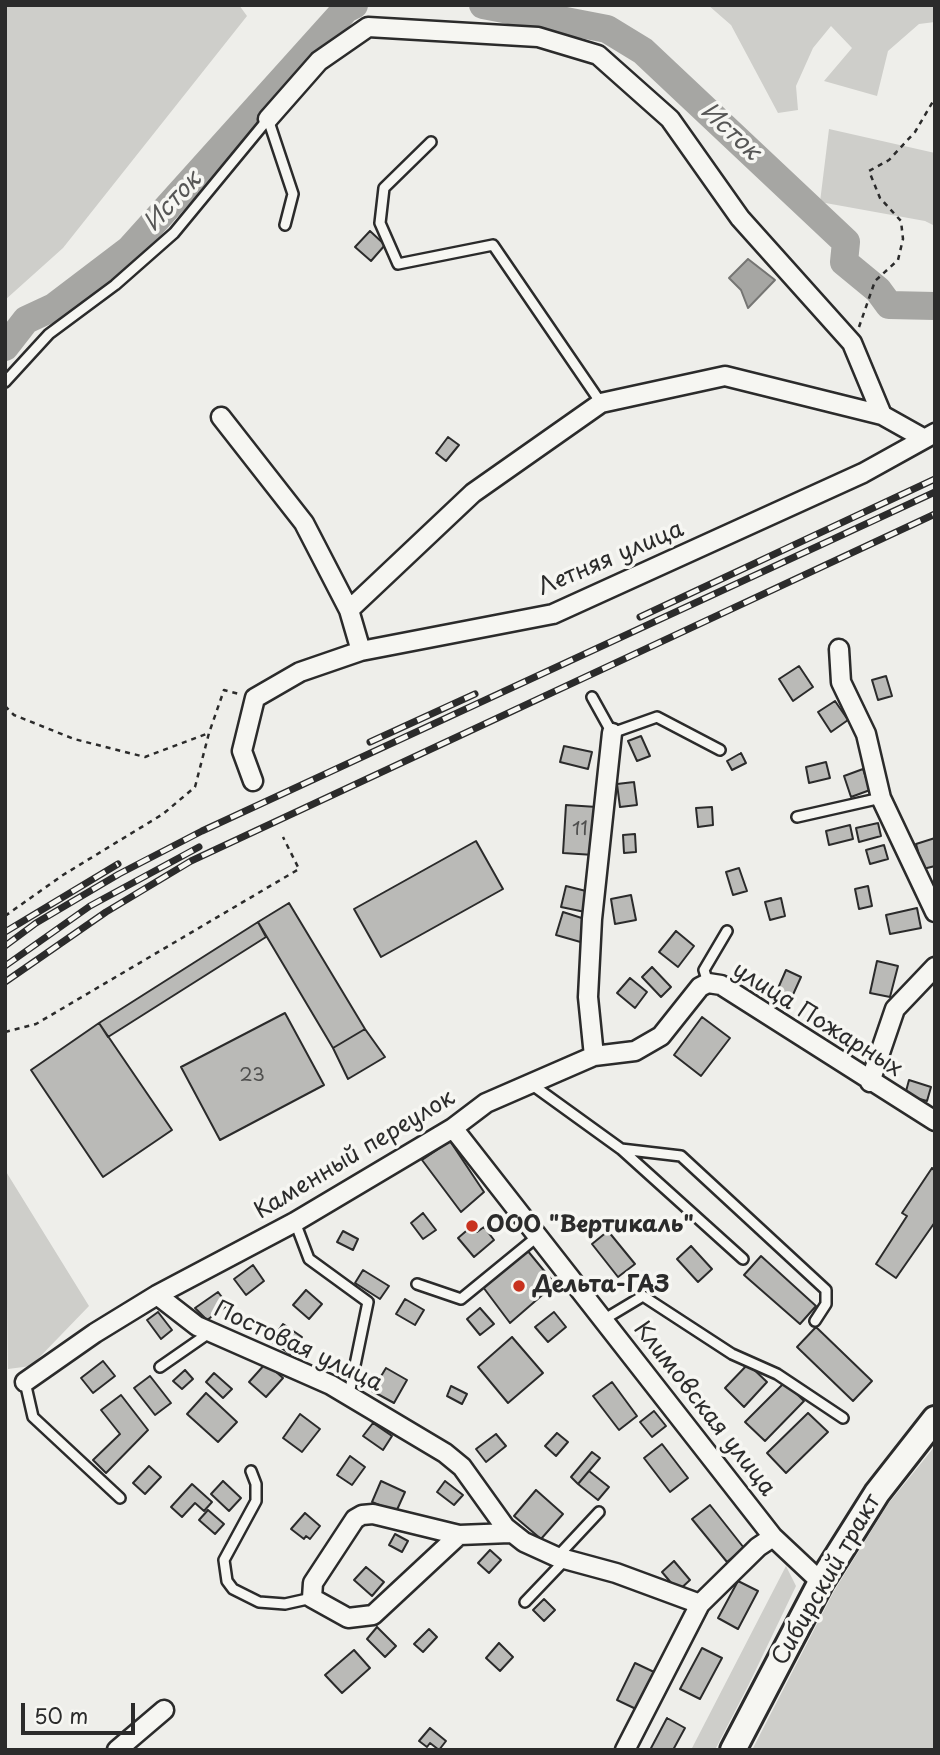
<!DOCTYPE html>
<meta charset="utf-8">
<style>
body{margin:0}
#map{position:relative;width:940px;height:1755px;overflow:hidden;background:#eeeeea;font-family:"Playpen Sans",sans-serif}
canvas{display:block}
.frame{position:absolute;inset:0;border:7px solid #2b2b2b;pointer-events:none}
.scale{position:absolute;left:21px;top:1703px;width:114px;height:32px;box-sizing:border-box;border:4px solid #2b2b2b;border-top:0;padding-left:9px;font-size:21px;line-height:24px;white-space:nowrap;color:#2b2b2b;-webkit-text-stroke:5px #f6f6f2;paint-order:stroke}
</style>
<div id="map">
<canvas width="940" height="1755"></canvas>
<div class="frame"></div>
<div class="scale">50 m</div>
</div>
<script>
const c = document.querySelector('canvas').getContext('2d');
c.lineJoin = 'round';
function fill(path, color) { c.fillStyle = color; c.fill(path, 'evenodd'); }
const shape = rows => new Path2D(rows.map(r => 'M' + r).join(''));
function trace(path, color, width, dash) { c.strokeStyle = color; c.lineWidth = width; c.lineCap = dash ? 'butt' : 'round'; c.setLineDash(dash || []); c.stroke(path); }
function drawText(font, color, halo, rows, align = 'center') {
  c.font = font + ' "Playpen Sans",sans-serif'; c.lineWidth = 7; c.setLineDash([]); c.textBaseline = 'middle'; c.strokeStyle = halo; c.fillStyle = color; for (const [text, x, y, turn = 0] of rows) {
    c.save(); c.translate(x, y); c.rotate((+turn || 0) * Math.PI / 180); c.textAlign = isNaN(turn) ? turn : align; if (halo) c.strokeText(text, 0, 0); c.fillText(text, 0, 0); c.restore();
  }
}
const green = shape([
 [5,5,239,5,247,16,63,248,5,300],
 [708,5,935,5,935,22,919,24,888,51,877,96,824,81,852,48,831,26,813,48,796,86,798,110,778,113,731,25],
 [829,129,935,153,935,226,925,221,820,202],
 [5,1170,89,1306,31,1366,8,1369],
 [935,1446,935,1750,752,1750,834,1591,888,1504],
 [786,1566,796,1586,748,1686,715,1750,691,1750]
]);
const water = shape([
 [748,259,775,280,748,308,741,290,729,278,748,259]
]);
const stream = shape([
 [345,5,346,9]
]);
const river = shape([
 [483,5,607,29,643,51,846,242,844,262,878,290,889,305,935,306],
 [5,347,26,320,54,307,129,250,346,9,354,5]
]);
const building = shape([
 [370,231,385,245,371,261,355,247,370,231],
 [448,437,459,445,446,461,436,453,448,437],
 [799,666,813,687,793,701,779,679,799,666],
 [886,676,892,696,878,700,872,680,886,676],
 [835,701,848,720,831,732,818,712,835,701],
 [641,736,650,756,637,761,628,741,641,736],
 [564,746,592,752,588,769,560,762,564,746],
 [741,753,746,763,732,770,727,761,741,753],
 [826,762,830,778,809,783,806,767,826,762],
 [863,769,870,790,851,797,844,776,863,769],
 [634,782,637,805,620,807,617,784,634,782],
 [566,805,597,807,594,855,563,853,566,805],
 [712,807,713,825,698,827,696,808,712,807],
 [878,823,881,836,859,842,856,828,878,823],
 [850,825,853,839,829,845,826,831,850,825],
 [635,834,636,852,624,853,623,835,635,834],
 [935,838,935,866,923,869,916,844,935,838],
 [476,841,503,889,381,957,354,909,476,841],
 [884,845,888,859,870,864,866,850,884,845],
 [739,868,747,891,733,895,726,872,739,868],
 [566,886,590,892,585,912,561,907,566,886],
 [868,886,872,906,859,909,855,889,868,886],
 [631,895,636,920,615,924,611,899,631,895],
 [781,898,785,916,770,920,765,902,781,898],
 [289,903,365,1029,333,1048,258,922,289,903],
 [917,908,921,928,890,934,886,915,917,908],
 [563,912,591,921,584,943,556,935,563,912],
 [258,922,266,937,108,1037,99,1023,258,922],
 [676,931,694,946,678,967,659,952,676,931],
 [877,961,898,966,890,997,870,993,877,961],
 [652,967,671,987,661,997,642,977,652,967],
 [786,970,801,977,791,999,776,993,786,970],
 [630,978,647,992,635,1008,617,993,630,978],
 [285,1013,324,1085,220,1140,181,1067,285,1013],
 [702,1017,730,1038,701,1076,674,1055,702,1017],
 [99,1023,172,1130,103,1177,31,1070,99,1023],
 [365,1029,385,1057,348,1079,333,1048,365,1029],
 [909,1080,931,1087,927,1101,905,1095,909,1080],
 [450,1141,484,1192,461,1212,422,1160,450,1141],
 [932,1168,935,1171,935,1222,896,1278,876,1264,907,1216,902,1213,932,1168],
 [423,1213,436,1230,423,1239,411,1223,423,1213],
 [472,1226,477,1232,484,1227,494,1240,474,1257,458,1238,472,1226],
 [343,1231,358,1239,353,1250,337,1242,343,1231],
 [608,1231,635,1264,618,1277,592,1244,608,1231],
 [691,1246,712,1269,698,1282,677,1259,691,1246],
 [527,1250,555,1284,510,1323,483,1287,527,1250],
 [761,1256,816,1306,800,1324,744,1275,761,1256],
 [253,1265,264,1281,246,1295,234,1279,253,1265],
 [363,1270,389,1286,380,1299,355,1283,363,1270],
 [306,1290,322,1304,309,1319,293,1305,306,1290],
 [218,1292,228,1305,207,1320,195,1308,218,1292],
 [405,1299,424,1310,415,1325,396,1314,405,1299],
 [480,1308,494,1324,480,1335,467,1319,480,1308],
 [158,1312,172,1330,161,1339,147,1320,158,1312],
 [554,1312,566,1327,548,1342,535,1327,554,1312],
 [283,1324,302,1337,290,1354,271,1341,283,1324],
 [816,1327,872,1381,853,1401,797,1347,816,1327],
 [512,1337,543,1373,508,1403,478,1367,512,1337],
 [103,1361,115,1376,93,1393,81,1378,103,1361],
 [266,1363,283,1378,266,1397,249,1382,266,1363],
 [748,1364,767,1382,744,1407,725,1388,748,1364],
 [386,1368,407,1380,394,1403,372,1391,386,1368],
 [185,1370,193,1379,182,1389,173,1381,185,1370],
 [214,1373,232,1389,223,1398,206,1382,214,1373],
 [150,1376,171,1403,155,1415,134,1388,150,1376],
 [612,1382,637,1416,619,1430,593,1396,612,1382],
 [785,1382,804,1401,765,1441,745,1422,785,1382],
 [451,1386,467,1394,462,1404,447,1396,451,1386],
 [206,1393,237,1422,218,1442,187,1414,206,1393],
 [121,1395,148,1430,106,1473,93,1460,120,1434,101,1410,121,1395],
 [654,1411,666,1426,652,1437,640,1422,654,1411],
 [808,1413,828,1432,786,1473,767,1453,808,1413],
 [300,1414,320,1429,302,1452,283,1438,300,1414],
 [373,1423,392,1436,383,1450,363,1436,373,1423],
 [557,1433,568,1442,556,1456,545,1446,557,1433],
 [496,1434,506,1446,486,1462,476,1449,496,1434],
 [662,1444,688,1478,670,1492,644,1458,662,1444],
 [592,1452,600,1458,578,1484,571,1477,592,1452],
 [350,1456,365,1467,352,1485,337,1475,350,1456],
 [149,1466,161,1477,145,1494,133,1483,149,1466],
 [589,1471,609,1487,598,1500,578,1484,589,1471],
 [223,1481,241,1498,229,1511,211,1494,223,1481],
 [381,1481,405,1492,396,1512,372,1502,381,1481],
 [445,1481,463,1495,454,1505,437,1492,445,1481],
 [192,1484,212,1502,204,1511,195,1503,182,1517,171,1507,192,1484],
 [536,1490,563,1514,541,1539,514,1516,536,1490],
 [710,1505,744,1548,727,1562,692,1519,710,1505],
 [208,1510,224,1524,215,1534,199,1520,208,1510],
 [305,1513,320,1526,310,1539,306,1536,304,1539,291,1529,305,1513],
 [395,1534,408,1541,402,1552,389,1545,395,1534],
 [490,1550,501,1560,489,1573,478,1563,490,1550],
 [674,1561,690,1580,678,1591,662,1572,674,1561],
 [366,1567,384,1582,372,1596,354,1580,366,1567],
 [738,1581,758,1591,738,1629,718,1618,738,1581],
 [544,1599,555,1610,544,1621,533,1610,544,1599],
 [377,1627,396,1646,385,1657,367,1639,377,1627],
 [429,1629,437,1637,423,1652,414,1644,429,1629],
 [499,1643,513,1657,500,1671,486,1658,499,1643],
 [702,1648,722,1658,700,1699,680,1689,702,1648],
 [354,1650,370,1668,342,1693,325,1675,354,1650],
 [635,1663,654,1672,636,1709,617,1700,635,1663],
 [667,1718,685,1728,673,1750,650,1750,667,1718],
 [430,1728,446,1741,439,1750,430,1743,427,1747,419,1741,430,1728]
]);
const path = shape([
 [859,327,875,281,898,260,903,239,901,221,880,198,869,171,889,160,915,132,935,98],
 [5,706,14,715,74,739,145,757,209,733],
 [5,916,63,875,163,814,195,787,209,733,224,690,239,694],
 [5,1032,36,1024,299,869,283,837]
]);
const lane = shape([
 [268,119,293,194,285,225],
 [431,142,384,188,380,223,398,264,493,245,601,403],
 [5,382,49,334,115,285,174,233,268,119],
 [592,697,612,733,657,717,720,750],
 [797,817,881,798],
 [708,983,704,970,727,931],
 [531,1084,621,1149,681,1156,826,1290,826,1304,815,1321],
 [621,1149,743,1259],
 [295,1222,309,1259,368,1302,349,1394],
 [417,1284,461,1299,538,1236],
 [603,1320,643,1296,732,1354,777,1374,843,1418],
 [160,1367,209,1333],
 [25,1382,33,1417,120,1498],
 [251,1471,256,1484,256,1501,224,1560,227,1581,233,1589,259,1602,285,1604,312,1598],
 [557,1557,599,1512],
 [525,1602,566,1559]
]);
const street = shape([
 [268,119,319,61,368,27,538,37,598,55,670,119,740,218,852,343,882,415,923,438],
 [221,417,304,523,349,610],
 [839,649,841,682,866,734,881,798,935,912],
 [361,651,349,610,473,493,601,403,725,376,882,415],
 [253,781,242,751,255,698,300,672,361,651,553,614,863,473,935,433],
 [594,1056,588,997,592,919,612,733],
 [870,1082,895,1009,935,967],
 [453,1128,773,1537,821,1582],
 [157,1295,197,1326,331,1385,445,1453,462,1467,505,1527,524,1542,557,1557,616,1573,700,1604],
 [25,1382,95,1333,157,1295,295,1222,453,1128,486,1103,594,1056,635,1051,661,1036,700,987,708,983,721,985,935,1121],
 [459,1535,373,1615,348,1618,312,1598,313,1583,355,1519,362,1515,373,1514,459,1535,510,1533],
 [117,1750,164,1710],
 [625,1750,700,1604,758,1547,773,1537]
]);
const secondary = shape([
 [733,1750,821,1582,877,1493,935,1419]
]);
const rail = shape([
 [640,617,935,479],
 [370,742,475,694],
 [5,932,118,864],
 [5,946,36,923,119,874,202,831,935,492],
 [5,966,90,906,199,847],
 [5,982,106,912,191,861,935,514]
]);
const markers = [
 [472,1226,7,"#c8321e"],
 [519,1286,7,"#c8321e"]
];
const numberNames = [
 ["11",580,830],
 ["23",252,1076]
];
const streetNames = [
 ["Летняя улица",611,559,-23],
 ["улица Пожарных",817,1020,32],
 ["Каменный переулок",355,1155,-31],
 ["Постовая улица",298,1347,25],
 ["Климовская улица",704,1409,52],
 ["Сибирский тракт",827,1580,-60]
];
const poiNames = [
 ["ООО \"Вертикаль\"",486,1226],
 ["Дельта-ГАЗ",533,1286]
];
const waterNames = [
 ["Исток",730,132,43],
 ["Исток",173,202,-47]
];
fill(green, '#cececa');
fill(water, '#a6a6a3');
trace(water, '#757573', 2);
trace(stream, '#757573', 4.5);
trace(river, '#a6a6a3', 28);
fill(building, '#babab7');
trace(building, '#2b2b2b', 2);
trace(lane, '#2b2b2b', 14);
trace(street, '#2b2b2b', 23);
trace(secondary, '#2b2b2b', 30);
trace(path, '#2b2b2b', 2.5, [5, 5]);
trace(lane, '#f6f6f2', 9);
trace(street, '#f6f6f2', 18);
trace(secondary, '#f6f6f2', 24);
trace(rail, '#2b2b2b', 7);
trace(rail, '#f6f6f2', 4.5, [13]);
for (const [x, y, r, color] of markers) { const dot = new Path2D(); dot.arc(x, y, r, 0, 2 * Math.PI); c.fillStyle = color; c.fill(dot); trace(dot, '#f6f6f2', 2.5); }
drawText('19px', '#4f4f4e', null, numberNames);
drawText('23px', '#2b2b2b', '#f6f6f2', streetNames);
drawText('bold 23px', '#2b2b2b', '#f6f6f2', poiNames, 'left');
drawText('italic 24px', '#565655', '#f6f6f2', waterNames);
</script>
